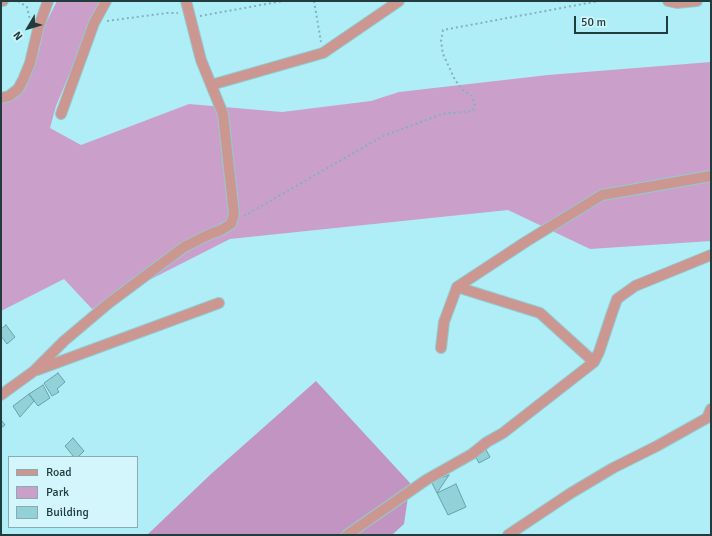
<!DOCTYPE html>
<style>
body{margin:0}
#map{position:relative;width:712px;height:536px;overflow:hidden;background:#afeef6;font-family:Signika,sans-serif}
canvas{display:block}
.frame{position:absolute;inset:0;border:2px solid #213b3e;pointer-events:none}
.legend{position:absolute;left:8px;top:456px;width:130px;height:72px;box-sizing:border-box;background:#d2f6fb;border:1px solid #8babaf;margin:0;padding:5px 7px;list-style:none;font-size:12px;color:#213b3e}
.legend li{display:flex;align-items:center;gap:8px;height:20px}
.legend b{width:20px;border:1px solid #8babaf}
.north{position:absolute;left:8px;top:8px;width:40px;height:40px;-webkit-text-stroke:3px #d2f6fb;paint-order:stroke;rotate:232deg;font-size:11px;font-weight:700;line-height:16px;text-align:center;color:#213b3e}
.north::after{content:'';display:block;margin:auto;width:14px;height:18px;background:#213b3e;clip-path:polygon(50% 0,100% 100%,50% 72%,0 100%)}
.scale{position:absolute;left:574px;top:16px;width:94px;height:18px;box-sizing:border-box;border:2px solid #213b3e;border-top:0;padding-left:5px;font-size:12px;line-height:14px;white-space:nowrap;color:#213b3e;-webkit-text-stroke:3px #d2f6fb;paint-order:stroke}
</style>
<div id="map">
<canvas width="712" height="536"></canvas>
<div class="frame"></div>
<ul class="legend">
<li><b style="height:5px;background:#cc9791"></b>Road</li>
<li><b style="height:11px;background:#caa0ca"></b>Park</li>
<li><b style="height:11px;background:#93d1d9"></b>Building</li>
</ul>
<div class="north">N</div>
<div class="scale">50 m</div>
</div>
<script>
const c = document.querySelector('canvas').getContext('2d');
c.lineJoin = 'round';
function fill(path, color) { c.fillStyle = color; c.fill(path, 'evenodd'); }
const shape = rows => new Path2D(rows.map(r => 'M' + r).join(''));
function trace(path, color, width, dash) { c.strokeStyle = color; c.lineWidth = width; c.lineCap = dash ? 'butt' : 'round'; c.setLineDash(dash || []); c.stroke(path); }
const green = shape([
 [57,1,100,1,56,106,50,128,81,145,189,104,282,112,371,101,399,92,548,75,711,62,711,241,590,249,508,210,230,239,92,309,64,279,1,311,1,103,10,101,22,92,39,51,44,27]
]);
const forest = shape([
 [316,381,410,483,404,524,392,535,147,535,211,474]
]);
const building = shape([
 [6,325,15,337,7,344,1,336,1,329,6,325],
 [58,373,65,382,57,389,59,392,52,396,44,383,58,373],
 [43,385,50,398,38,406,29,394,43,385],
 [29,394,34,401,20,417,13,406,29,394],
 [1,420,5,425,1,428,1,420],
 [73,438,84,451,78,457,74,457,65,446,73,438],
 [485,448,490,457,479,463,474,454,485,448],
 [449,475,437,493,431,481,449,475],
 [456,484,466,507,448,515,437,493,456,484]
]);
const path = shape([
 [18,1,27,7,30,20],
 [314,1,321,42],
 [200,16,283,1],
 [107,21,167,13,178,13],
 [244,216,381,137,442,114,473,111,475,105,472,96,463,90,455,80,443,54,441,41,443,30,599,1]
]);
const minor = shape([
 [1,1,3,1],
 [668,1,677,3,697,1],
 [211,85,323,53,399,1],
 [1,98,9,96,18,89,23,80,30,63,38,29,48,1],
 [61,114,94,23,106,1],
 [457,287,540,313,594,362],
 [441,348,444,322,457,287,527,241,602,195,711,176],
 [37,370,219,303],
 [1,395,34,371,64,341,109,303,184,247,208,235,221,230,231,224,234,214,223,114,201,60,186,1],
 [347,535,426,480,472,454,487,442,503,433,594,362,599,352,612,313,617,299,635,286,711,255],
 [508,535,571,493,613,468,657,446,707,418,711,409]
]);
fill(green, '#caa0ca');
fill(forest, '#c294c2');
fill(building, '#93d1d9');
trace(building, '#65a2aa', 1);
trace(minor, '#93cad1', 12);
trace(path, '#80b3b9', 2, [2, 3]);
trace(minor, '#cc9791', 10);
</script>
